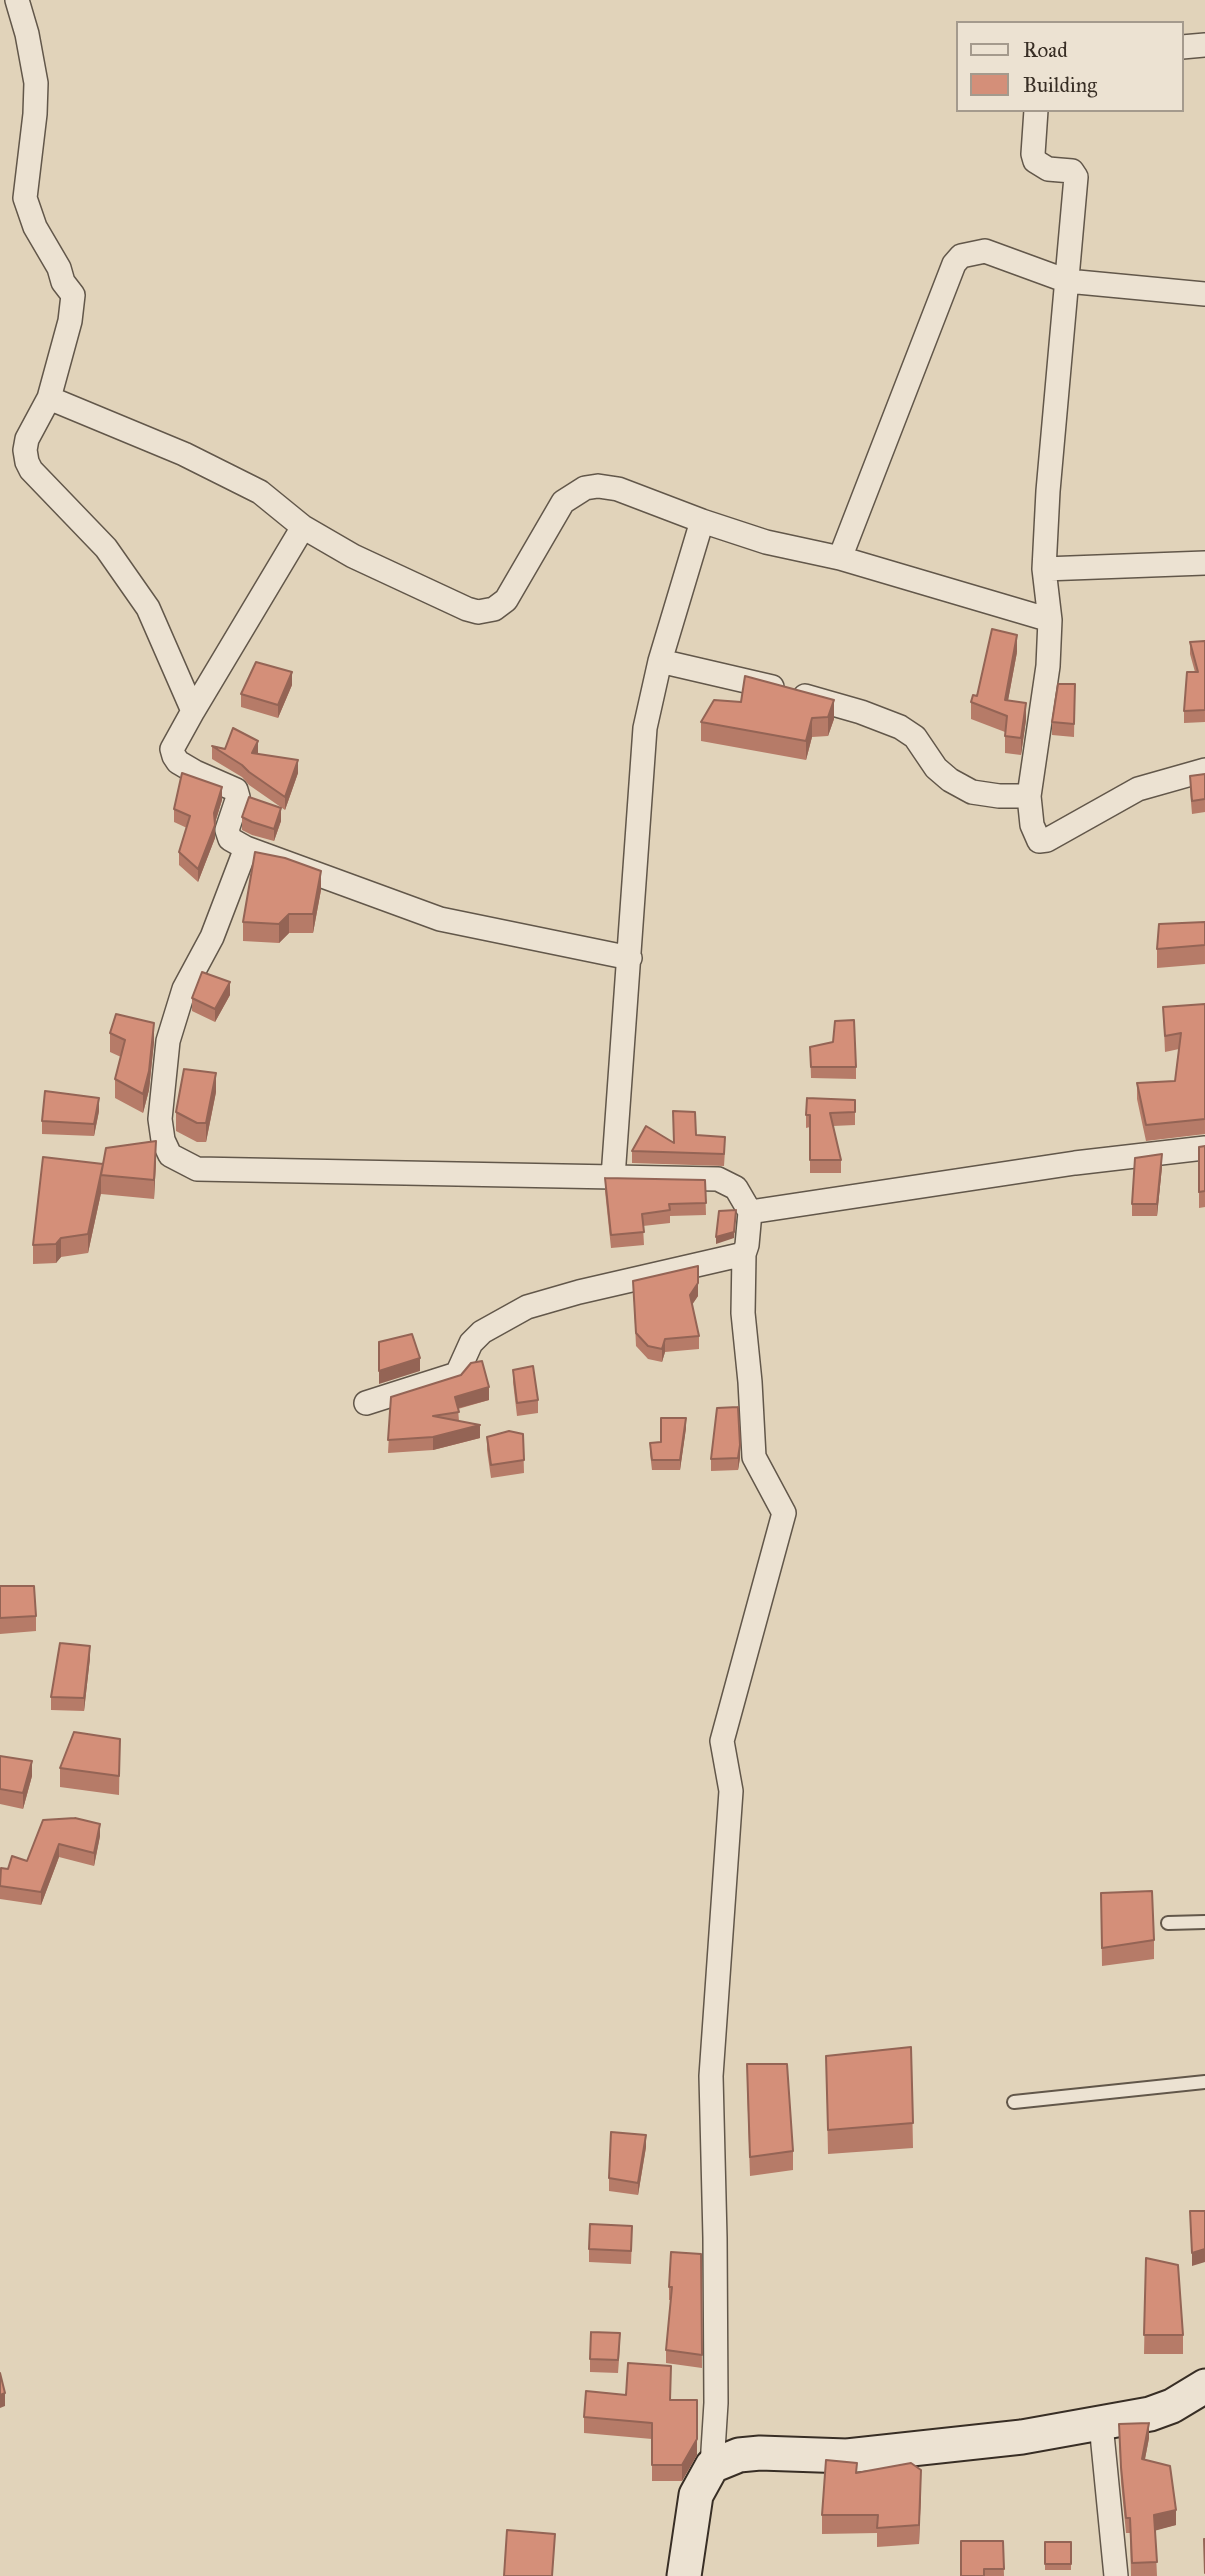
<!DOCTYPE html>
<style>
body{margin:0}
#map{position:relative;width:1205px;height:2576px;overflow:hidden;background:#e1d3ba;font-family:"IM FELL Great Primer",serif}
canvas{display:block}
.legend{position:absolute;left:956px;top:21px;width:228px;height:91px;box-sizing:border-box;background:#ece2d2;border:2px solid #a49a8d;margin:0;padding:9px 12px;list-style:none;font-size:21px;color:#382e25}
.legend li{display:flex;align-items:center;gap:14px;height:35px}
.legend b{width:35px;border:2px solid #a49a8d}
</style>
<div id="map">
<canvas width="1205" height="2576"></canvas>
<ul class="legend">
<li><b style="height:9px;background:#ece2d2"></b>Road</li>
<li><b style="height:19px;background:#d48f79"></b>Building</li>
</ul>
</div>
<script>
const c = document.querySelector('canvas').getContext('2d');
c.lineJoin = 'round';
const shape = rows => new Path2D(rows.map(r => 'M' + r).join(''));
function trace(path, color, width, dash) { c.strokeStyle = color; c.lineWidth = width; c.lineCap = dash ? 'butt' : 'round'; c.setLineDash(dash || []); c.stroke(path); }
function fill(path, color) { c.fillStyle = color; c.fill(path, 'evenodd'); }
const lane = shape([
 [1168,1923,1205,1922],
 [1014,2102,1205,2082]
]);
const street = shape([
 [17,0,27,34,36,83,35,114,25,198,35,227,59,268,63,282,73,295,70,321,49,398,27,439,25,450,27,462,31,470,106,548,148,608,193,711,172,749,174,756,178,762,195,772,236,790,238,797,227,830,230,839,246,848,440,919,630,958],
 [1182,47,1205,45],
 [49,398,184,454,260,492,303,527,353,556,467,609,478,612,494,609,506,600,563,502,585,488,598,486,618,489,702,521,766,542,840,558,1050,620,1044,569,1048,491,1076,177,1072,171,1048,169,1035,161,1033,154,1036,110],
 [840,558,954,264,961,256,985,251,1067,281,1205,294],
 [1044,569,1205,563],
 [1050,620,1048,666,1029,796,1032,825,1039,841,1047,840,1138,789,1205,770],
 [660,661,772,687],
 [805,696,861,712,900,727,915,737,936,768,950,780,972,792,999,796,1029,796],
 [193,711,303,527],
 [246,848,212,937,184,989,168,1041,160,1119,163,1140,170,1155,197,1169,718,1179,736,1188,750,1212],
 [613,1177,645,728,660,661,702,521],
 [366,1403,457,1374,471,1343,482,1332,527,1307,579,1292,744,1254],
 [1101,2424,1116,2576],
 [712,2466,716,2403,715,2238,711,2076,731,1791,722,1741,784,1513,754,1457,750,1382,743,1313,744,1254,747,1245,750,1212,1075,1163,1205,1148]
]);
const secondary = shape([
 [684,2576,696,2495,712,2466,739,2455,760,2453,847,2456,1022,2437,1150,2414,1172,2406,1205,2386]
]);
const wall = shape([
 [1205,641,1205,722,1184,723,1184,711,1195,672,1190,654,1190,642],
 [1017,652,1008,700,1026,720,1021,755,1005,753,1005,732,971,719,971,702],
 [745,676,834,719,828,736,812,737,806,760,701,741,701,722,741,702],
 [1075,684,1074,737,1052,735,1052,722],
 [292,685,278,718,241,707,241,694],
 [212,746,258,754,298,773,285,810,249,785,242,777,212,759],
 [1205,774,1205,812,1192,814,1190,789,1190,776],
 [222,800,215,823,215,838,198,882,179,865,179,852,187,828,174,822,174,809],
 [242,817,281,821,274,841,252,835,242,830],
 [321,890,313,933,289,933,279,943,243,941,243,922],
 [1205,922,1205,964,1157,968,1157,949],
 [230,995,215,1022,192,1011,192,998],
 [1205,1004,1205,1134,1146,1141,1137,1099,1137,1083,1175,1081,1179,1049,1165,1052,1163,1007],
 [110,1033,154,1042,149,1090,143,1113,115,1098,115,1079,121,1057,110,1052],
 [833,1042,856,1067,856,1079,811,1078,810,1047],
 [216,1092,206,1142,197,1142,176,1131,176,1112],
 [855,1100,855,1125,833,1126,841,1160,841,1173,810,1173,810,1127,806,1128,806,1115],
 [99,1111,94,1136,42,1134,42,1121],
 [696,1135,725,1150,724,1166,632,1163,632,1151,673,1142],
 [1205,1146,1205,1207,1199,1208,1199,1192],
 [156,1160,154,1199,101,1194,101,1193,88,1253,61,1257,56,1263,33,1264,33,1245,103,1164],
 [1162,1167,1157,1216,1132,1216,1132,1204],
 [605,1178,705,1180,706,1215,670,1216,670,1223,643,1226,644,1245,611,1248,605,1191],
 [633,1281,698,1296,692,1304,699,1336,699,1349,665,1352,662,1362,648,1359,636,1346],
 [513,1370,538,1400,538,1413,517,1416,513,1382],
 [391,1397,489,1400,458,1409,459,1421,480,1438,433,1450,388,1453],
 [738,1407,740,1458,738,1470,711,1471,711,1459],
 [686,1428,680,1470,652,1470,650,1453,650,1443,661,1442],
 [523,1434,524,1473,491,1478,487,1450,487,1437],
 [0,1586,36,1616,36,1631,0,1634],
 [90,1658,84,1711,51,1710,51,1697],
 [120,1739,119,1795,60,1787,60,1768],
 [0,1756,32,1776,23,1809,0,1804],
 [43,1820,100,1836,94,1866,59,1857,41,1905,0,1899,0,1872,27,1861],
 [1101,1893,1154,1940,1154,1959,1102,1966],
 [911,2047,913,2148,828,2154,826,2056],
 [747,2083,793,2151,793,2170,750,2176],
 [646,2147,638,2195,609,2191,609,2178],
 [632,2238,631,2264,589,2262,589,2249],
 [701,2254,702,2368,666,2363,666,2350,671,2300,669,2300,669,2287],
 [1146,2258,1183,2335,1183,2354,1144,2354],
 [620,2346,618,2373,590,2372,590,2359],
 [671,2382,670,2400,697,2455,682,2481,652,2481,652,2439,584,2433,584,2417,626,2395],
 [1149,2438,1145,2459,1176,2525,1155,2530,1157,2576,1131,2576,1130,2533,1126,2533,1121,2482,1119,2439],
 [857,2473,921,2489,919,2544,877,2547,877,2533,822,2534,822,2515],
 [1003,2541,1004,2576,961,2576],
 [1045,2542,1071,2542,1071,2570,1045,2570]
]);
const shadedWall = shape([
 [1017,635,1017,652,1005,717,1005,700],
 [292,672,292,685,278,718,278,705],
 [834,700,834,719,828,736,828,717],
 [1026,703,1026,720,1021,755,1021,738],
 [812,718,812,737,806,760,806,741],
 [258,741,258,753,252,766,252,753],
 [298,760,298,773,285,810,285,797],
 [222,787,222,800,214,826,214,813],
 [281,808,281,821,274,841,274,829],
 [215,825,215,838,198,882,198,869],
 [321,871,321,890,313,933,313,914],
 [289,914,289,933,279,943,279,924],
 [230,982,230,995,215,1022,215,1009],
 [154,1023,154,1042,149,1090,143,1113,143,1094],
 [216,1073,216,1092,206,1142,206,1123],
 [99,1098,99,1111,94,1136,94,1124],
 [156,1141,156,1160,154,1199,154,1180],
 [1162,1154,1162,1167,1157,1216,1157,1204],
 [101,1175,101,1193,88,1253,88,1234],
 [736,1210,734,1238,716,1244,716,1237],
 [61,1238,61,1257,56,1263,56,1244],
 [698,1283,698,1296,690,1308,690,1295],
 [665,1339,665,1352,662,1362,662,1349],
 [420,1358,420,1371,379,1384,379,1371],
 [489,1387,489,1400,455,1409,455,1397],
 [686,1418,686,1428,680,1470,680,1460],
 [480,1425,480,1438,433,1450,433,1437],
 [740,1445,740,1458,738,1470,738,1458],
 [90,1646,90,1658,84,1711,84,1698],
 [32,1761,32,1776,23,1809,23,1793],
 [100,1824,100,1836,94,1866,94,1853],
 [59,1844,59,1857,41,1905,41,1892],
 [646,2135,646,2147,638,2195,638,2183],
 [1205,2249,1205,2262,1192,2266,1192,2253],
 [5,2393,5,2406,0,2408,0,2395],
 [1149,2423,1149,2438,1142,2474,1142,2459],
 [697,2439,697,2455,682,2481,682,2465],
 [921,2470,921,2489,919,2544,919,2525],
 [1176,2510,1176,2525,1154,2531,1154,2515]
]);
const building = shape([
 [992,629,1017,635,1005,700,1026,703,1021,738,1005,736,1007,716,971,702,973,695,977,696,992,629],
 [1205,641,1205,710,1184,711,1187,672,1198,672,1190,642,1205,641],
 [256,662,292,672,278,705,241,694,256,662],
 [745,676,834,700,828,717,812,718,806,741,701,722,714,700,741,702,745,676],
 [1058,684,1075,684,1074,724,1052,722,1058,684],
 [233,728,258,741,252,753,298,760,285,797,249,772,242,765,212,746,225,749,233,728],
 [182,773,222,787,214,813,215,825,198,869,179,852,190,816,174,809,182,773],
 [1205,774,1205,799,1192,801,1190,776,1205,774],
 [249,797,281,808,274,829,252,822,242,817,249,797],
 [255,852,285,858,321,871,313,914,289,914,279,924,243,922,255,852],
 [1205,922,1205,945,1157,949,1159,924,1205,922],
 [202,972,230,982,215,1009,192,998,202,972],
 [1205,1004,1205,1119,1146,1125,1137,1083,1175,1081,1181,1033,1165,1036,1163,1007,1205,1004],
 [116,1014,154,1023,149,1071,143,1094,115,1079,125,1040,110,1033,116,1014],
 [854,1020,856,1067,811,1067,810,1047,833,1042,835,1021,854,1020],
 [184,1069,216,1073,206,1123,197,1123,176,1112,184,1069],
 [45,1091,99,1098,94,1124,42,1121,45,1091],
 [807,1098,855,1100,855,1112,830,1113,841,1160,810,1160,810,1115,806,1115,807,1098],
 [673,1111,695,1112,696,1135,725,1137,724,1154,632,1151,646,1126,674,1143,673,1111],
 [156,1141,154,1180,101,1175,106,1148,156,1141],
 [1205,1146,1205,1191,1199,1192,1199,1147,1205,1146],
 [1162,1154,1157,1204,1132,1204,1135,1158,1162,1154],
 [43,1157,103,1164,88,1234,61,1238,56,1244,33,1245,43,1157],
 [605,1178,705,1180,706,1203,669,1204,670,1210,642,1214,644,1232,611,1235,605,1178],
 [736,1210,734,1232,716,1237,719,1211,736,1210],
 [698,1266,698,1283,690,1295,699,1336,665,1339,662,1349,648,1346,636,1333,633,1281,698,1266],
 [412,1334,420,1358,379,1371,379,1342,412,1334],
 [482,1361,489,1387,455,1397,459,1412,433,1416,480,1425,433,1437,388,1440,391,1397,461,1375,471,1363,482,1361],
 [533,1366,538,1400,517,1403,513,1370,533,1366],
 [738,1407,740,1445,738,1458,711,1459,717,1408,738,1407],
 [661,1418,686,1418,680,1460,652,1460,650,1443,661,1442,661,1418],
 [509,1431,523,1434,524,1460,491,1465,487,1437,509,1431],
 [0,1586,34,1586,36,1616,0,1618,0,1586],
 [60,1643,90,1646,84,1698,51,1697,60,1643],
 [74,1732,120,1739,119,1776,60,1768,74,1732],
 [0,1756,32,1761,23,1793,0,1789,0,1756],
 [75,1818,100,1824,94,1853,59,1844,41,1892,0,1886,1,1868,8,1869,12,1856,27,1861,43,1820,75,1818],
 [1152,1891,1154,1940,1102,1948,1101,1893,1152,1891],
 [911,2047,913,2123,828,2130,826,2056,911,2047],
 [747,2064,787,2064,793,2151,750,2157,747,2064],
 [611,2132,646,2135,638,2183,609,2178,611,2132],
 [1190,2211,1205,2211,1205,2249,1192,2253,1190,2211],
 [590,2224,632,2226,631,2251,589,2249,590,2224],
 [671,2252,701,2254,702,2355,666,2350,672,2287,669,2287,671,2252],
 [1146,2258,1178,2265,1183,2335,1144,2335,1146,2258],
 [591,2332,620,2333,618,2360,590,2359,591,2332],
 [628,2363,671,2366,670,2400,697,2400,697,2439,682,2465,652,2465,652,2423,584,2417,586,2391,626,2395,628,2363],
 [0,2373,5,2393,0,2395,0,2373],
 [1149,2423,1142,2459,1170,2466,1176,2510,1154,2515,1157,2562,1132,2563,1130,2518,1126,2518,1121,2467,1119,2424,1149,2423],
 [826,2460,857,2463,856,2473,911,2463,921,2470,919,2525,877,2528,878,2515,822,2515,826,2460],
 [507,2530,555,2534,552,2576,504,2576,507,2530],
 [1204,2539,1205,2539,1205,2573,1204,2539],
 [961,2541,1003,2541,1004,2569,984,2569,984,2576,961,2576,961,2541],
 [1045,2542,1071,2542,1071,2564,1045,2564,1045,2542]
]);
trace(lane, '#62574a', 16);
trace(street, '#62574a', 26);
trace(secondary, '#382e25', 37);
trace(lane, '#ece2d2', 12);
trace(street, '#ece2d2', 23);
trace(secondary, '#ece2d2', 33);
fill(wall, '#b67b68');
fill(shadedWall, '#946455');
fill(building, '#d48f79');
trace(building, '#946455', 2);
</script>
